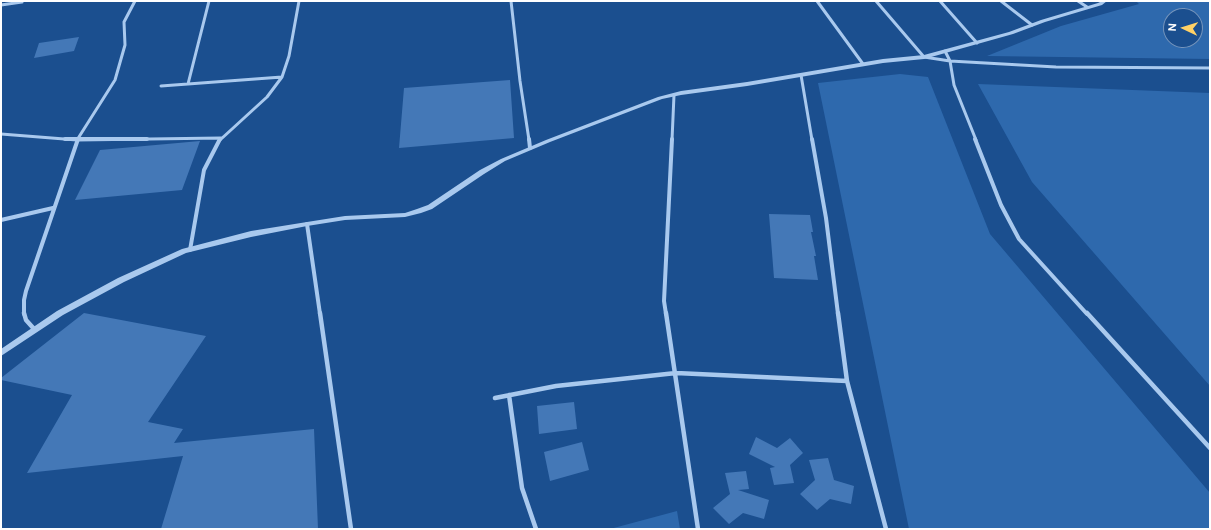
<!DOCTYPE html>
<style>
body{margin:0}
#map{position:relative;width:1211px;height:530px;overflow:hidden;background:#1b4f8f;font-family:"DM Sans",sans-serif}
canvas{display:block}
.frame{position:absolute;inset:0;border:2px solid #fff;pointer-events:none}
.north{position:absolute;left:1163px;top:8px;width:40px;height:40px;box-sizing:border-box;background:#1b4f8f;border:1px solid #7695bc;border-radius:50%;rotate:274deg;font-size:11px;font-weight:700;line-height:16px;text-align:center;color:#fff}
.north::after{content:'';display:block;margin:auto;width:14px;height:18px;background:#ffd166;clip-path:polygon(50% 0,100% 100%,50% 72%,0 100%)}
</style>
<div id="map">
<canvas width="1211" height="530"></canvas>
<div class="frame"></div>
<div class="north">N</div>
</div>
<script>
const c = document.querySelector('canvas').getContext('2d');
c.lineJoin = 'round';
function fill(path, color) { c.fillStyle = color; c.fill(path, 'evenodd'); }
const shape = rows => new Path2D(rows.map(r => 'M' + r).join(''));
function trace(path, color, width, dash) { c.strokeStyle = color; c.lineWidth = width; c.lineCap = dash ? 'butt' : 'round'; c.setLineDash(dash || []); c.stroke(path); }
const green = shape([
 [1136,1,1210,1,1210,59,987,56,1061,26,1139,4],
 [1171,16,1195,16,1195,40,1171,40],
 [900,74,928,77,990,234,1210,493,1210,529,909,529,818,83],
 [978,84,1210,93,1210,386,1032,182],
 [677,511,680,529,610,529]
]);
const building = shape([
 [79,37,74,51,34,58,39,43],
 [510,80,514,138,399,148,404,88],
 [200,141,182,190,75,200,100,150],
 [769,214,810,215,813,232,811,232,816,256,814,256,818,280,774,278],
 [84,313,206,336,148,422,183,429,174,443,314,429,318,529,161,529,183,456,27,473,72,395,1,380,1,378],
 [574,402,577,429,539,434,537,406],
 [756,437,777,448,790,438,803,453,790,465,794,483,774,485,770,468,775,467,749,454],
 [582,442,589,470,550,481,544,452],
 [828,458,834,480,854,486,851,504,830,499,817,510,800,494,815,480,809,460],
 [746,471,749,489,738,490,769,500,764,519,743,513,729,524,713,508,730,494,725,473]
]);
const minorFar2 = shape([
 [511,1,520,81,529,140],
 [817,1,863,64],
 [876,1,924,57,950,61,1056,67,1210,68],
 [940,1,977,43],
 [1001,1,1032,25],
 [1078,1,1087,7],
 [1,5,22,2],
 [945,51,950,61,954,85,976,140],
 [801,75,812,140],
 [188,84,209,1],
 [161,86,282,77],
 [1,134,77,140,221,138],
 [77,140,115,80,125,45,124,22,135,1],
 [220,140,267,97,282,77,289,56,299,1],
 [672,140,674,95]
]);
const minorFar1 = shape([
 [65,139,147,139],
 [529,139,530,148],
 [812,139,826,218,838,314],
 [975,139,1001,205,1019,239,1087,314],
 [1,220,53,208],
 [307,224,320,314],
 [190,250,204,170,220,139],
 [24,314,24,300,26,291,78,139],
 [666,314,664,301,672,139]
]);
const minor = shape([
 [24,313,26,320,35,330],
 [320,313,351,529],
 [666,313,698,529],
 [838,313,847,381,886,529],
 [1087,313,1210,448],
 [509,395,522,488,536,529],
 [495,398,556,386,676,373,847,381]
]);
const tertiary = shape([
 [1102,1,1107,1,1102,5,1045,22,1013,34,924,59,883,63,747,86,681,95,662,99,550,142,505,161,484,174,432,209,421,213,405,217,345,220,307,226,251,237,186,253,124,282,63,315,1,356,1,349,57,311,118,278,182,249,251,231,307,222,345,216,405,213,417,209,428,205,480,170,501,159,546,140,658,97,681,91,747,82,883,59,924,55,1009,32,1041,20,1098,3,1102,1]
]);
fill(green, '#2e69ad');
fill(building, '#4478b7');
trace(minorFar2, '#a9c9ee', 3);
trace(minorFar1, '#a9c9ee', 4);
trace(minor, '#a9c9ee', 4.5);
fill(tertiary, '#a9c9ee');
</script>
